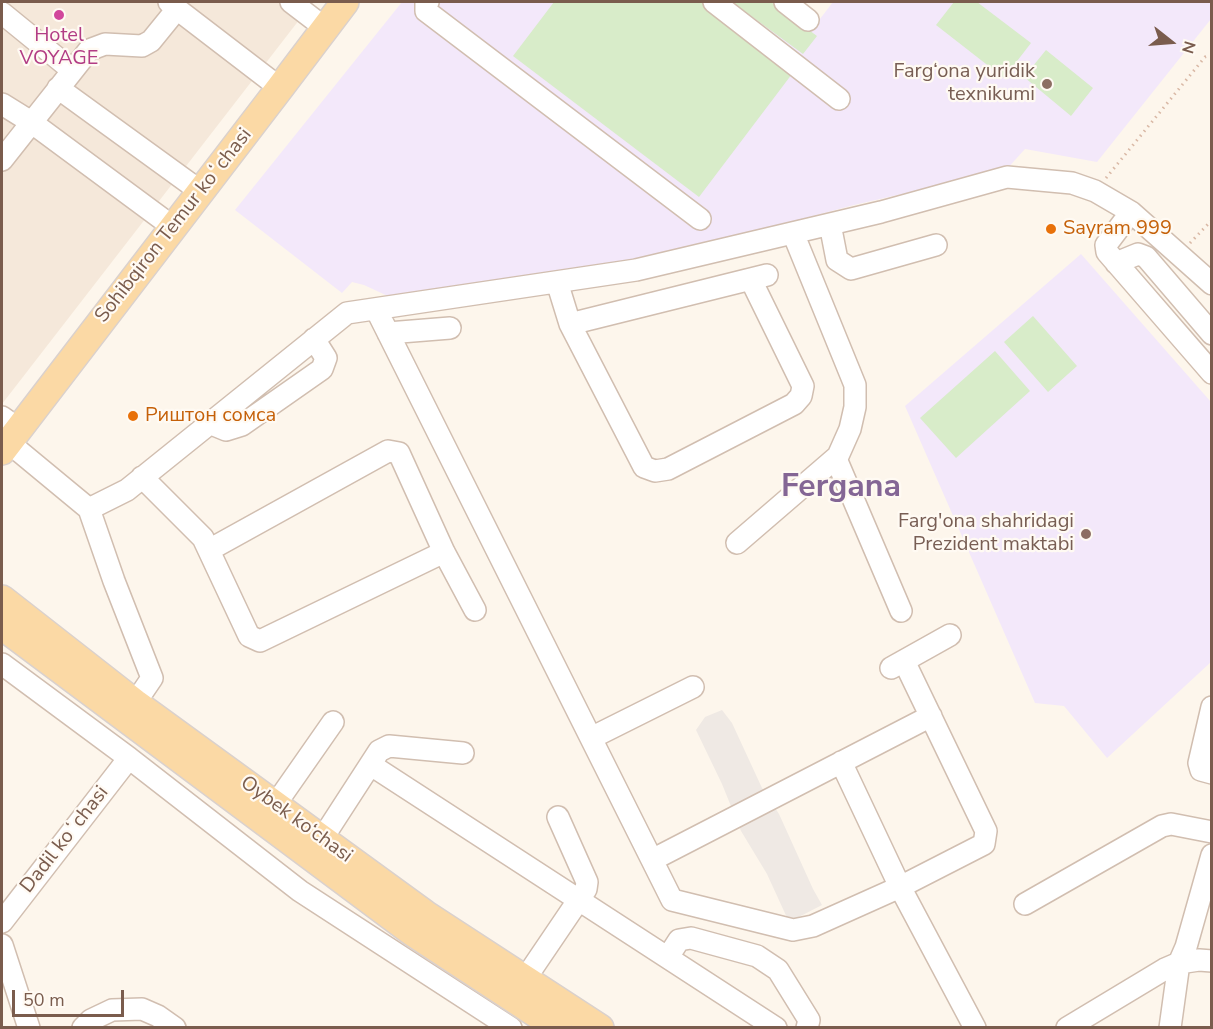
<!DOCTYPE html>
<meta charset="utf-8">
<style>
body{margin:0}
#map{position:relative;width:1213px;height:1029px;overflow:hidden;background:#fdf6ec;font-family:"Nunito Sans",sans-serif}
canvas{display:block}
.frame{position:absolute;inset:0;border:3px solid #7a5c4d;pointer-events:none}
.north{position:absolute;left:1141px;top:12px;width:60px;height:60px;-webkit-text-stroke:4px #fffaf3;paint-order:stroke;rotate:107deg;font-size:16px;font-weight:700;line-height:24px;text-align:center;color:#7a5c4d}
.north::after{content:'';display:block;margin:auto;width:21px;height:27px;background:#7a5c4d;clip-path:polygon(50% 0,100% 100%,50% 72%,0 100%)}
.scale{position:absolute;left:12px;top:990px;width:112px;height:27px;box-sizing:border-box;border:3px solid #7a5c4d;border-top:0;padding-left:8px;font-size:18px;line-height:21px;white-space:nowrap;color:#7a5c4d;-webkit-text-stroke:4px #fffaf3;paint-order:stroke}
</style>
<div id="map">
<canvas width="1213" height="1029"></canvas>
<div class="frame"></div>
<div class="north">N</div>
<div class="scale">50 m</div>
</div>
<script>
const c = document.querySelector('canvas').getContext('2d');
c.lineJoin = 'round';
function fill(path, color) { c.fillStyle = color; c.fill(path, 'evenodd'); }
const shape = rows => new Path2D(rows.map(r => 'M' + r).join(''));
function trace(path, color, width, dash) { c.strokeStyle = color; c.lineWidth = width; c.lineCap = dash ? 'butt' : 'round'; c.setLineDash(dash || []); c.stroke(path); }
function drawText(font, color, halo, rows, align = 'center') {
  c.font = font + ' "Nunito Sans",sans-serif'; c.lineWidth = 4.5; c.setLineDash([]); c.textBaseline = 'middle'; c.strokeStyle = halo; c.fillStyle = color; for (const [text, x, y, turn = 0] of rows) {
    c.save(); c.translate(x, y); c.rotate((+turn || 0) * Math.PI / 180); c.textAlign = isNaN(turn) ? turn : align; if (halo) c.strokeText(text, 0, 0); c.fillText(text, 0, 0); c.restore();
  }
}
const residential = shape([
 [2,2,313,2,2,404]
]);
const industrial = shape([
 [722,710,732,723,762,788,779,814,813,889,822,905,789,922,767,874,741,831,722,784,696,730,705,717]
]);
const education = shape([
 [402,2,778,2,813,28,833,2,1211,2,1211,19,1097,162,1025,149,1006,170,854,205,660,257,392,298,364,285,352,282,342,293,235,210],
 [1081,254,1211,402,1211,662,1107,758,1064,706,1035,703,905,406]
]);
const green = shape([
 [554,2,705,2,795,70,699,197,513,56],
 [732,2,771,2,817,36,803,54],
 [954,2,977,2,1031,43,1004,78,936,25],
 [1046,50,1093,88,1071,116,1024,77],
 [1033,316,1077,366,1048,392,1004,342],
 [995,351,1030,391,956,458,920,418]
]);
const path = shape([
 [1106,178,1205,57,1212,55],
 [1190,243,1212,220]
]);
const minor = shape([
 [169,2,177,9,280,88],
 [291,2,325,28],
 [428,2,426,3,426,11,700,219],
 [714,2,839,99],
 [785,2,808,20],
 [2,13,72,70],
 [58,88,200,191],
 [2,104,31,122,173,227],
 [2,160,89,50,105,44,142,46,151,41,177,9],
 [1131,212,1106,245,1107,252,1212,373],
 [830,224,837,260,851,269,936,245],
 [793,233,855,385,855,407,850,429,838,456,837,461,901,611],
 [1116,263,1138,254,1146,257,1212,334],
 [557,282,570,324,644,467,655,471,668,469,794,404,801,396,803,386,751,280],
 [376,309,672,900,793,930,813,926,900,887,984,844,986,831,904,661],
 [570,324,767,275],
 [388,333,450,328],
 [2,417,19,429],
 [209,423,226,430,242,425,322,369,326,358,314,339],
 [8,442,89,509,127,490,347,313,636,270,881,212,1007,177,1072,183,1095,191,1131,212,1212,284],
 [142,477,203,538,249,636,260,641,444,552],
 [89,509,114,581,152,678,135,703],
 [737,543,838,456],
 [209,550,388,451,399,453,444,552,475,610],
 [2,664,129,758,300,891,511,1028],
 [891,668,950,635],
 [1212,707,1199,763,1201,770,1212,773],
 [591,738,693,687],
 [841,762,900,887,975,1028],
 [371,765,776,1028],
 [275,805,333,722],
 [322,839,379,751,389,746,463,753],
 [652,860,931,716],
 [1025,904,1162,826,1171,824,1212,832],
 [2,922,129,758],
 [2,945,29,1028],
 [668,957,679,940,691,938,757,956,778,970,809,1020,807,1028],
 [525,979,586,889,587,882,558,817],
 [83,1028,91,1020,112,1010,142,1009,158,1016,175,1028],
 [1067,1028,1165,969,1179,963,1186,947,1212,855],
 [1170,1028,1179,963,1199,960,1212,961]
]);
const major = shape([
 [2,451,280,88,345,2],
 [2,599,135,703,425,914,600,1028],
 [2,626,412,932,558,1028]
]);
const markers = [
 [59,15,6,"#d1479c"],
 [1047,84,6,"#8d6e63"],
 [1051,229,6,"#e8710a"],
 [133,416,6,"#e8710a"],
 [1086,534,6,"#8d6e63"]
];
const hotelNames = [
 ["Hotel",59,36],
 ["VOYAGE",59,59]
];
const educationNames = [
 ["Farg‘ona yuridik",1035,72],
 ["texnikumi",1035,95],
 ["Farg'ona shahridagi",1074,522],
 ["Prezident maktabi",1074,545]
];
const streetNames = [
 ["Sohibqiron Temur koʻchasi",174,226,-52],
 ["Oybek ko‘chasi",296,820,36],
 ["Dadil koʻchasi",65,840,-52]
];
const foodNames = [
 ["Sayram 999",1063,229],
 ["Риштон сомса",145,416]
];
const townNames = [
 ["Fergana",841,488]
];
fill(residential, '#f5e8da');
fill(industrial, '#efe9e4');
fill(education, '#f3e8fa');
fill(green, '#d8ecc9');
trace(minor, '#d1beb0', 24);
trace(major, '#dad1cd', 30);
trace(path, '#d9b8a5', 3, [1.5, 4.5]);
trace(minor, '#fff', 21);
trace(major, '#fbd9a5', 27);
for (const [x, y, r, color] of markers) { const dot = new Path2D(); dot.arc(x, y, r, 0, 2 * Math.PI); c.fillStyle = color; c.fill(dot); trace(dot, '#fffaf3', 2); }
drawText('20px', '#b23c85', '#fffaf3', hotelNames);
drawText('20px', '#785e54', '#fffaf3', educationNames, 'right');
drawText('20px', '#7a5c4d', '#fffaf3', streetNames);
drawText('20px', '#c56008', '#fffaf3', foodNames, 'left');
drawText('bold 32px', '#846695', '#fffaf3', townNames);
</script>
